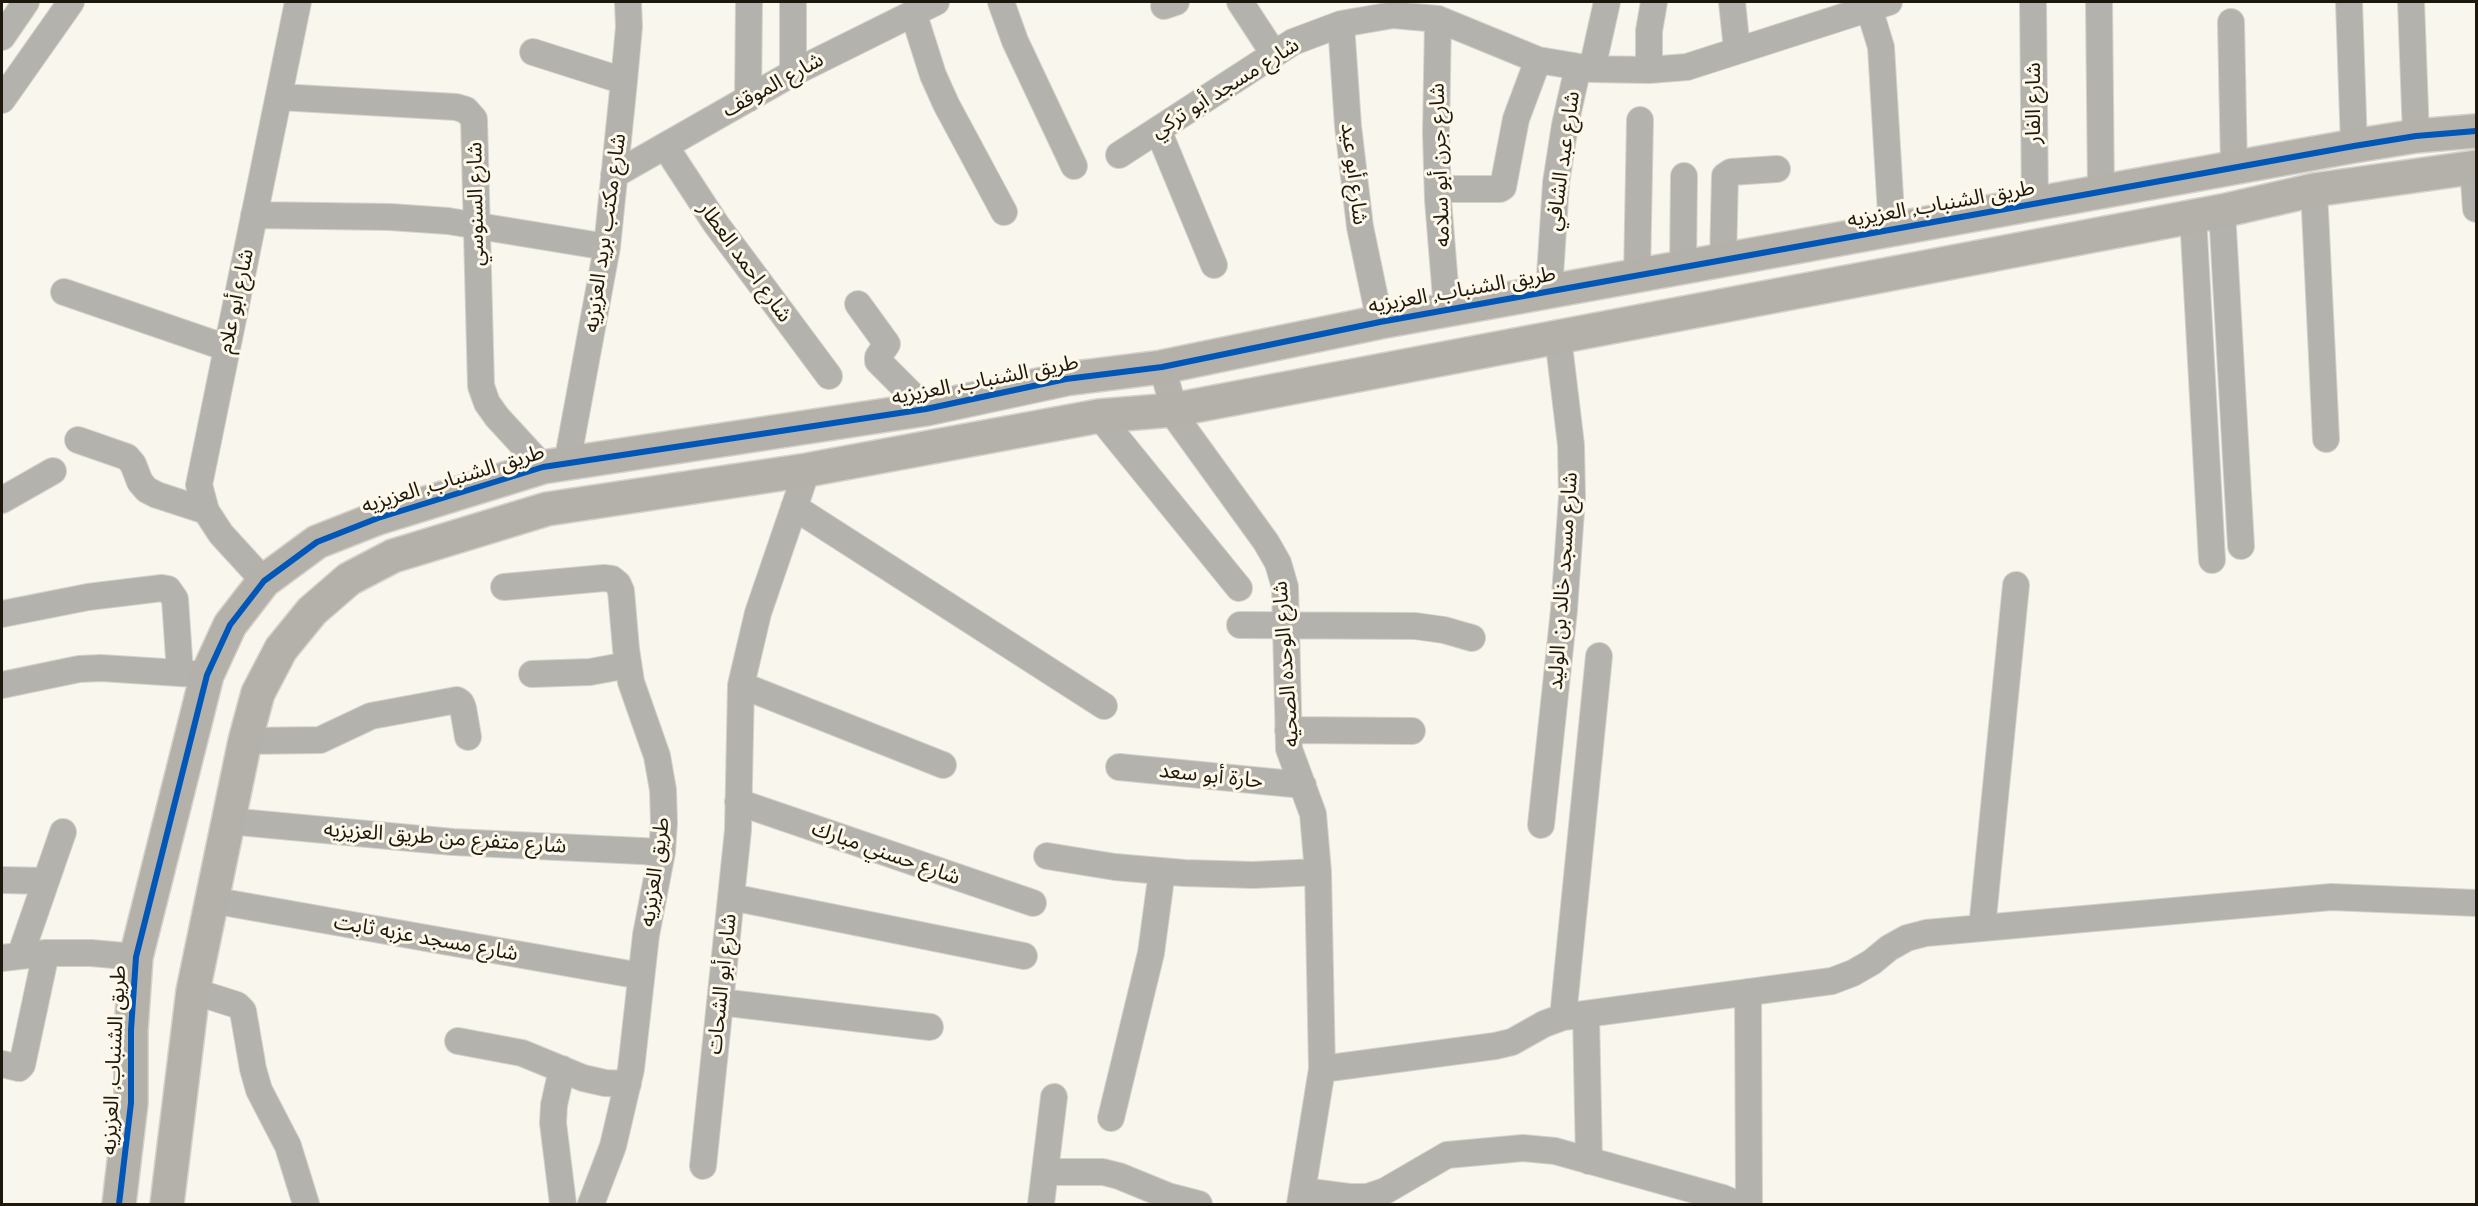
<!DOCTYPE html>
<meta charset="utf-8">
<style>
body{margin:0}
#map{position:relative;width:2478px;height:1206px;overflow:hidden;background:#f9f6ee;font-family:Quicksand,sans-serif}
canvas{display:block}
.frame{position:absolute;inset:0;border:3px solid #1d180b;pointer-events:none}
</style>
<div id="map">
<canvas width="2478" height="1206"></canvas>
<div class="frame"></div>
</div>
<script>
const c = document.querySelector('canvas').getContext('2d');
c.lineJoin = 'round';
const shape = rows => new Path2D(rows.map(r => 'M' + r).join(''));
function trace(path, color, width, dash) { c.strokeStyle = color; c.lineWidth = width; c.lineCap = dash ? 'butt' : 'round'; c.setLineDash(dash || []); c.stroke(path); }
function drawText(font, color, halo, rows, align = 'center') {
  c.font = font + ' Quicksand,"Noto Sans Arabic",sans-serif'; c.lineWidth = 6; c.setLineDash([]); c.textBaseline = 'middle'; c.strokeStyle = halo; c.fillStyle = color; for (const [text, x, y, turn = 0] of rows) {
    c.save(); c.translate(x, y); c.rotate((+turn || 0) * Math.PI / 180); c.textAlign = isNaN(turn) ? turn : align; if (halo) c.strokeText(text, 0, 0); c.fillText(text, 0, 0); c.restore();
  }
}
const street = shape([
 [1001,2,1015,41,1074,166],
 [1240,2,1274,54],
 [1732,2,1737,50],
 [2033,2,2035,204],
 [2099,2,2101,192],
 [2349,2,2354,146],
 [2411,2,2416,136],
 [1164,6,1176,2],
 [1869,8,1881,47,1892,230],
 [913,12,933,75,946,104,1004,212],
 [1438,19,1436,133,1438,200,1447,310],
 [2231,22,2234,168],
 [1341,24,1348,126,1360,227,1380,322],
 [2,37,26,2],
 [533,52,624,81],
 [1592,69,1607,2],
 [1649,70,1649,31,1654,2],
 [793,73,793,2],
 [279,97,456,107,466,110,474,119,481,386,487,403,497,417,543,467],
 [748,99,749,2],
 [2,100,71,2],
 [1158,130,1214,265],
 [665,146,716,224,829,376],
 [1119,155,1293,42,1341,24,1393,15,1438,19,1538,60,1592,69,1649,70,1687,67,1889,2],
 [2473,167,2476,209],
 [614,175,793,73,936,2],
 [1438,189,1500,189,1503,187,1516,119,1538,60],
 [2314,190,2326,439],
 [2222,211,2241,546],
 [254,215,390,217,448,221,607,247],
 [2193,216,2212,560],
 [1723,260,1725,176,1731,172,1777,169],
 [1683,268,1684,176],
 [1637,275,1640,120],
 [1549,291,1556,183,1565,125,1578,67],
 [64,292,227,348],
 [858,304,887,344,878,357,878,361,926,409],
 [1162,367,1177,419,1266,542,1278,563,1285,587,1289,749,1313,814,1318,872,1322,1069,1300,1204],
 [1099,416,1239,588],
 [78,440,127,457,133,464,140,482,147,490,157,495,206,511],
 [567,463,607,247,624,81,629,27,628,2],
 [2,500,53,471],
 [794,507,1104,706],
 [264,581,221,534,206,511,199,485,298,2],
 [504,587,604,578,612,579,618,584,621,591,626,649,631,682,657,756,663,790,664,823,662,852,646,935,631,1069,613,1146,591,1204],
 [2,614,88,597,162,588,168,589,175,599,180,673],
 [1240,625,1415,626,1444,630,1472,638],
 [532,674,590,672,628,665],
 [2,685,79,669,101,668,195,674],
 [741,685,943,765],
 [1288,730,1412,731],
 [245,741,320,740,371,716,457,700,461,703,463,708,468,737],
 [1119,767,1303,785],
 [738,802,1033,903],
 [228,821,453,842,662,852],
 [1541,825,1564,610,1572,497,1571,445,1558,337],
 [1047,856,1115,867,1184,873,1253,875,1318,872],
 [2,880,46,881],
 [731,897,1024,956],
 [211,900,641,976],
 [1982,928,2016,585],
 [20,956,63,832],
 [2,958,46,953,91,953,136,957],
 [193,991,237,1005,243,1011,253,1069,259,1090,288,1146,306,1204],
 [1748,992,1749,1204],
 [720,1002,930,1027],
 [1586,1014,1589,1161],
 [1563,1017,1599,656],
 [458,1041,522,1053,583,1078,605,1083,628,1084],
 [2,1064,19,1068,22,1065,46,953],
 [562,1069,554,1105,553,1123,563,1204],
 [1322,1069,1495,1046,1512,1042,1544,1024,1563,1017,1832,981,1853,973,1872,962,1889,948,1907,938,1926,933,2331,897,2476,903],
 [1111,1118,1151,953,1162,871],
 [703,1166,738,830,741,685,758,613,807,470],
 [1045,1172,1103,1172,1119,1176,1168,1196,1199,1204],
 [1303,1191,1349,1197,1367,1197,1385,1191,1447,1155,1523,1148,1555,1151,1723,1198,1737,1204],
 [1041,1204,1054,1097]
]);
const secondary = shape([
 [119,1204,131,1103,131,1030,136,957,207,675,230,625,264,581,317,542,378,518,543,467,926,409,1066,379,1162,367,1380,322,2354,146,2416,136,2476,131],
 [167,1204,193,991,245,741,258,693,281,649,312,611,349,579,393,556,547,509,807,470,1099,416,1173,410,2222,211,2314,190,2476,167]
]);
const cycleway = shape([
 [119,1204,131,1103,131,1030,136,957,207,675,230,625,264,581,317,542,378,518,543,467,926,409,1066,379,1162,367,1380,322,2354,146,2416,136,2476,131]
]);
const streetNames = [
 ["شارع الموقف",773,85,-29],
 ["شارع مسجد أبو تركي",1225,88,-32],
 ["شارع الفار",2034,103,-90],
 ["شارع عبد الشافي",1563,161,-82],
 ["شارع جرن أبو سلامه",1440,165,-92],
 ["شارع أبو عيد",1354,174,83],
 ["شارع السنوسي",476,204,-91],
 ["طريق الشنباب, العزيزيه",1941,204,-10],
 ["شارع مكتب بريد العزيزيه",605,233,-82],
 ["شارع احمد العطار",745,262,54],
 ["طريق الشنباب, العزيزيه",1462,290,-10],
 ["شارع أبو علام",236,301,-78],
 ["طريق الشنباب, العزيزيه",985,380,-11],
 ["طريق الشنباب, العزيزيه",453,479,-17],
 ["شارع مسجد خالد بن الوليد",1563,581,-86],
 ["شارع الوحده الصحيه",1286,664,-94],
 ["حارة أبو سعد",1211,776,6],
 ["شارع متفرع من طريق العزيزيه",445,838,4],
 ["شارع حسني مبارك",886,853,19],
 ["طريق العزيزيه",655,872,-82],
 ["شارع مسجد عزبه ثابت",426,938,10],
 ["شارع أبو الشحات",722,984,-84],
 ["طريق الشنباب, العزيزيه",114,1060,-87]
];
trace(street, '#d5d2cb', 28);
trace(secondary, '#d5d2cb', 36);
trace(street, '#b4b2ad', 26);
trace(secondary, '#b4b1aa', 33);
trace(cycleway, '#0057b8', 6);
drawText('21px', '#1d180b', '#fdf8ea', streetNames);
</script>
